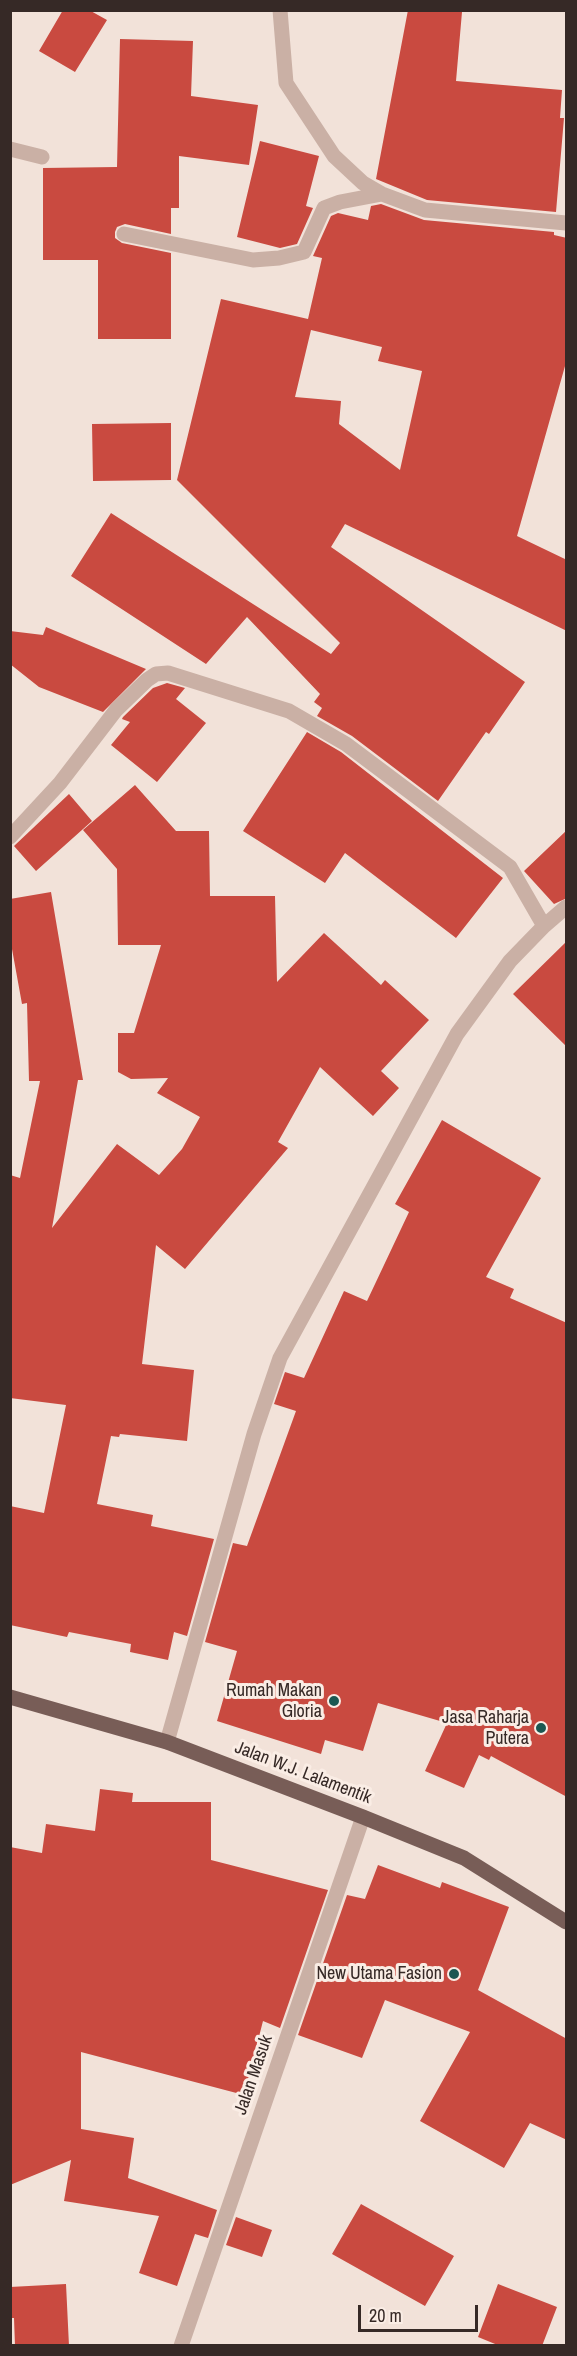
<!DOCTYPE html>
<style>
body{margin:0}
#map{position:relative;width:577px;height:2356px;overflow:hidden;background:#f2e2d9;font-family:"Archivo Narrow",sans-serif}
canvas{display:block}
.frame{position:absolute;inset:0;border:12px solid #362926;pointer-events:none}
.scale{position:absolute;left:358px;top:2305px;width:120px;height:27px;box-sizing:border-box;border:3px solid #362926;border-top:0;padding-left:8px;font-size:18px;line-height:21px;white-space:nowrap;color:#362926;-webkit-text-stroke:4px #faede5;paint-order:stroke}
</style>
<div id="map">
<canvas width="577" height="2356"></canvas>
<div class="frame"></div>
<div class="scale">20 m</div>
</div>
<script>
const c = document.querySelector('canvas').getContext('2d');
c.lineJoin = 'round';
function fill(path, color) { c.fillStyle = color; c.fill(path, 'evenodd'); }
const shape = rows => new Path2D(rows.map(r => 'M' + r).join(''));
function trace(path, color, width, dash) { c.strokeStyle = color; c.lineWidth = width; c.lineCap = dash ? 'butt' : 'round'; c.setLineDash(dash || []); c.stroke(path); }
function drawText(font, color, halo, rows, align = 'center') {
  c.font = font + ' "Archivo Narrow",sans-serif'; c.lineWidth = 6; c.setLineDash([]); c.textBaseline = 'middle'; c.strokeStyle = halo; c.fillStyle = color; for (const [text, x, y, turn = 0] of rows) {
    c.save(); c.translate(x, y); c.rotate((+turn || 0) * Math.PI / 180); c.textAlign = isNaN(turn) ? turn : align; if (halo) c.strokeText(text, 0, 0); c.fillText(text, 0, 0); c.restore();
  }
}
const building = shape([
 [63,10,89,10,107,20,75,72,39,51],
 [408,10,462,12,456,81,562,90,560,118,564,118,556,212,427,200,376,179],
 [120,39,193,41,191,96,258,105,249,165,179,156,179,208,171,208,171,234,125,224,117,227,115,232,115,238,122,243,171,253,171,339,98,339,98,260,43,260,43,168,117,167],
 [260,141,319,156,306,206,313,208,297,244,280,248,237,237],
 [381,204,424,220,554,232,554,235,567,238,567,359,517,536,567,560,567,631,345,524,331,547,525,682,489,734,486,732,438,801,352,736,317,716,322,708,314,702,320,694,247,617,206,664,71,576,111,513,331,654,340,643,177,480,221,299,308,319,322,258,313,256,331,216,338,213,368,220,371,206],
 [311,330,382,347,378,361,422,371,400,470,339,424,341,401,295,397],
 [171,423,171,480,93,481,92,424],
 [46,627,146,669,103,712,39,687,10,664,10,631,43,635],
 [167,683,185,688,176,699,206,723,157,782,111,745,130,722,122,719,123,717,153,688],
 [307,732,341,752,503,878,456,938,345,853,325,883,243,831],
 [135,785,176,831,209,831,210,896,275,896,277,982,324,933,381,985,385,980,429,1020,381,1071,399,1088,373,1116,320,1067,278,1142,288,1148,185,1269,156,1245,142,1364,194,1370,187,1441,120,1434,119,1437,111,1436,97,1504,153,1515,151,1526,214,1539,187,1636,174,1632,168,1660,130,1652,131,1644,69,1632,67,1637,10,1625,10,1506,44,1513,66,1405,10,1398,10,1175,20,1178,40,1081,29,1081,27,1003,22,1004,10,938,10,899,51,892,83,1080,78,1080,52,1228,117,1144,159,1175,182,1149,200,1117,157,1093,168,1078,131,1079,118,1072,118,1033,134,1033,161,945,118,945,117,869,83,830],
 [69,794,92,821,36,871,14,846],
 [567,830,567,898,554,904,524,871],
 [567,941,567,1047,513,994],
 [442,1120,541,1178,486,1277,514,1289,510,1298,567,1323,567,1797,491,1756,489,1760,479,1755,464,1788,425,1771,447,1723,378,1703,363,1751,325,1740,321,1754,217,1721,237,1651,205,1642,233,1543,247,1546,296,1411,274,1404,285,1372,304,1378,344,1291,367,1301,409,1212,395,1204],
 [100,1789,133,1793,132,1802,211,1802,211,1860,328,1890,280,2028,263,2021,244,2095,81,2052,81,2129,134,2138,128,2178,217,2210,208,2238,195,2234,177,2286,139,2273,159,2216,64,2201,71,2160,10,2185,10,1847,42,1853,46,1824,95,1831],
 [378,1865,440,1888,442,1882,509,1907,478,1990,567,2039,567,2140,530,2123,504,2168,420,2121,470,2032,385,2000,362,2058,298,2035,347,1895,365,1899],
 [361,2204,454,2256,425,2306,332,2254],
 [236,2217,272,2230,262,2257,226,2245],
 [66,2284,69,2346,15,2346,14,2318,10,2318,10,2287],
 [498,2284,557,2307,542,2346,500,2346,478,2337]
]);
const street = shape([
 [280,10,286,83,334,156,363,183,382,194,425,210,566,223],
 [10,149,42,157],
 [124,234,253,260,279,258,304,252,324,208,340,202,382,194],
 [10,837,60,783,116,710,147,680,156,674,168,673,289,711,346,744,510,867,544,926],
 [167,1742,254,1434,280,1358,457,1034,510,961,544,926,566,907],
 [181,2346,363,1817]
]);
const primary = shape([
 [10,1697,167,1742,363,1817,464,1858,566,1922]
]);
const markers = [
 [334,1701,6,"#1b5852"],
 [541,1728,6,"#1b5852"],
 [454,1974,6,"#1b5852"]
];
const poiNames = [
 ["Rumah Makan",322,1691],
 ["Gloria",322,1712],
 ["Jasa Raharja",529,1718],
 ["Putera",529,1739],
 ["New Utama Fasion",442,1974]
];
const streetNames = [
 ["Jalan W.J. Lalamentik",303,1773,21],
 ["Jalan Masuk",254,2075,-71]
];
fill(building, '#c94a40');
trace(street, '#cab0a5', 15);
trace(primary, '#785d57', 15);
for (const [x, y, r, color] of markers) { const dot = new Path2D(); dot.arc(x, y, r, 0, 2 * Math.PI); c.fillStyle = color; c.fill(dot); trace(dot, '#faede5', 2); }
drawText('18px', '#362926', '#faede5', poiNames, 'right');
drawText('18px', '#362926', '#faede5', streetNames);
</script>
